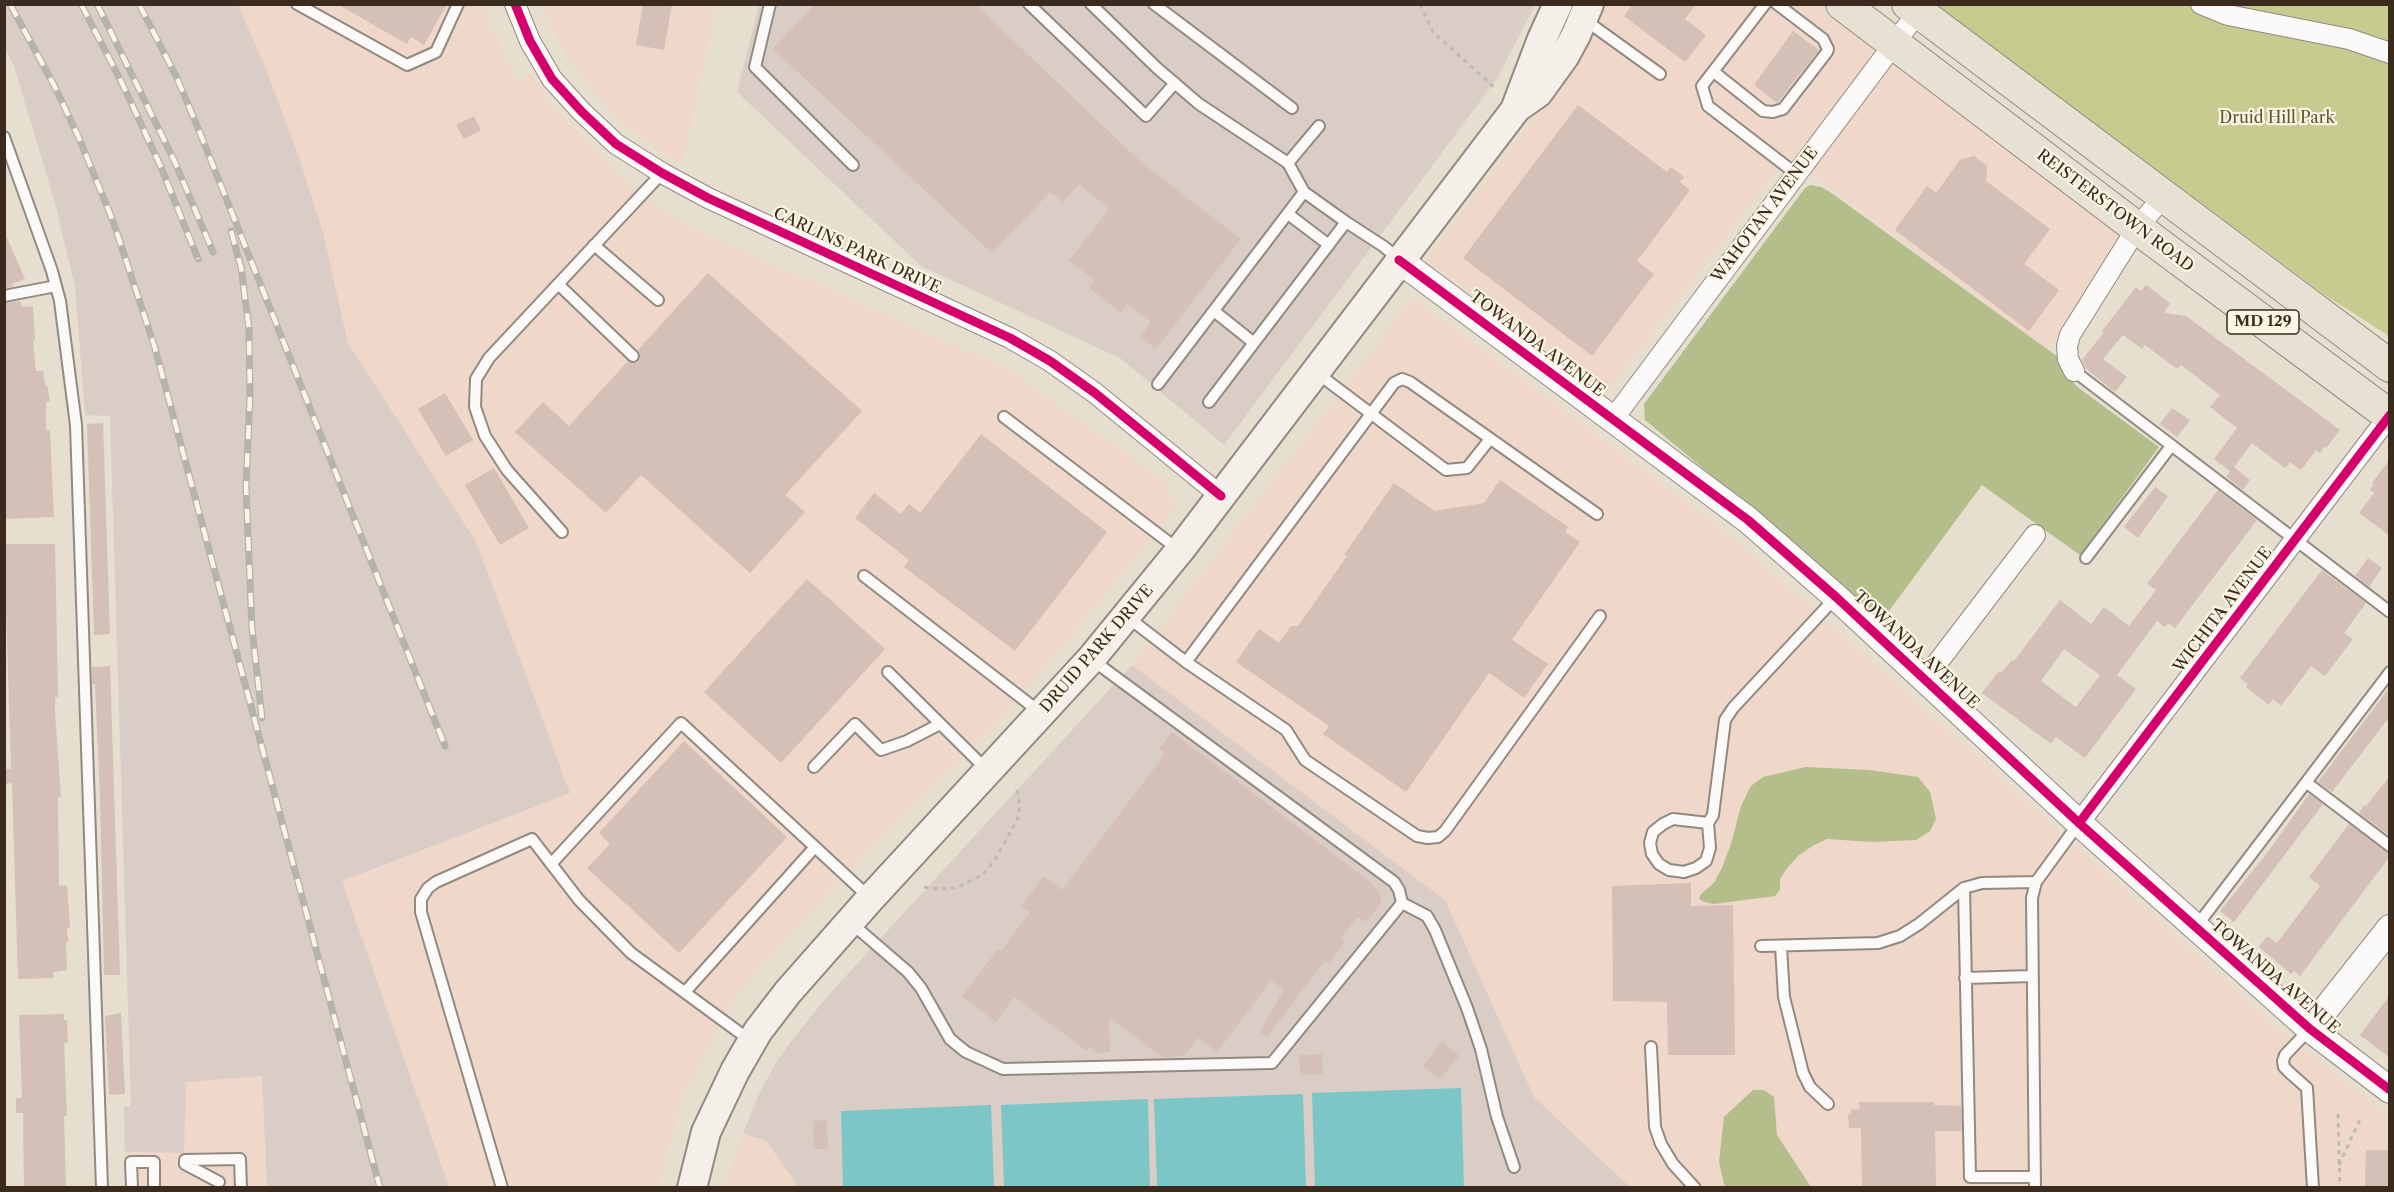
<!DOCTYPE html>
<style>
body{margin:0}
#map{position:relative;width:2394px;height:1192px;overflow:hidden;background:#e6dece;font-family:"Libre Caslon Text",serif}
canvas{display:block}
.frame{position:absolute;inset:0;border:6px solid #3b2a1e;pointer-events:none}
</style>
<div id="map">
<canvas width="2394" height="1192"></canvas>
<div class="frame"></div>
</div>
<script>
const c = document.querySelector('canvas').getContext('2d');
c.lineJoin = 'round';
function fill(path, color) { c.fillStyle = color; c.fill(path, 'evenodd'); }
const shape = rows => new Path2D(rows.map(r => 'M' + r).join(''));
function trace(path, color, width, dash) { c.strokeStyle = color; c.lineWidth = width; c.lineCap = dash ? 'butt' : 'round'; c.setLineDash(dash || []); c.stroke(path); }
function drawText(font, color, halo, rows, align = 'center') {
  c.font = font + ' "Libre Caslon Text",serif'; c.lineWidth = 4.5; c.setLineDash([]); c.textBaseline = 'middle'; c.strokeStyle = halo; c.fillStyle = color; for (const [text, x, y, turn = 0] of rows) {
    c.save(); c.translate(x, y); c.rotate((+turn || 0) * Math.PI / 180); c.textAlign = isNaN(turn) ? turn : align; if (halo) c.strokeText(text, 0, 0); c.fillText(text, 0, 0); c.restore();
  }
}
const built = shape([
 [1604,4,1814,5,2133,244,2047,350,1788,156,1608,390,1426,260,1582,55],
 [238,5,482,5,517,82,530,73,555,111,629,186,691,228,1009,370,1166,483,1176,508,999,722,857,862,791,932,732,1001,682,1098,657,1187,449,1187,342,881,570,792,476,542,348,343,323,234,301,163],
 [540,5,716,5,682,165,616,118,569,61],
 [1413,298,1721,529,1805,602,2277,1028,2389,1115,2389,1187,1630,1187,1534,1097,1445,900,1132,665],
 [263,1076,267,1187,127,1187,125,1152,184,1153,185,1082],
 [743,1133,766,1141,795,1181,795,1187,725,1188]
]);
const industrial = shape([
 [4,5,238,5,267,72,301,163,323,233,348,343,476,542,570,793,342,881,449,1187,267,1187,262,1076,186,1082,184,1153,125,1152,124,1107,131,1107,110,416,85,415,75,286,54,199,14,66,5,48],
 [759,5,1535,5,1496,80,1224,445,1120,358,921,266,737,92],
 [1132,665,1445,900,1534,1097,1630,1187,795,1187,795,1181,766,1141,743,1133,760,1092,779,1058,800,1030,832,991]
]);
const green = shape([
 [1936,5,2389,5,2389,336,2322,293]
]);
const forest = shape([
 [1810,185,1821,187,1830,192,2058,357,2076,386,2159,447,2080,555,1982,485,1883,619,1645,420,1644,404,1805,188],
 [1806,767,1869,770,1918,777,1930,792,1936,819,1930,831,1916,840,1872,842,1827,839,1814,845,1799,855,1787,868,1780,879,1780,890,1775,896,1714,904,1704,902,1699,899,1701,894,1714,883,1722,868,1731,844,1741,806,1751,786,1763,777],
 [1753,1090,1764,1090,1774,1097,1777,1135,1811,1187,1727,1188,1724,1184,1719,1162,1724,1117]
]);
const water = shape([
 [1461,1088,1464,1187,1315,1187,1312,1093],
 [1303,1094,1306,1187,1157,1187,1154,1099],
 [1148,1099,1150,1187,1004,1187,1001,1105],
 [991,1105,994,1187,843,1187,841,1111]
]);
const building = shape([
 [337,4,447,4,424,45,411,37,407,44],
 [643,4,672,4,664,50,636,45],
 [815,4,975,4,1143,164,1241,239,1156,349,1140,337,1151,322,1127,304,1121,313,1089,288,1095,280,1069,261,1109,209,1079,184,1063,202,1050,192,992,253,773,49],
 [1633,4,1696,4,1685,19,1706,35,1685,62,1624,16],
 [1793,31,1819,50,1777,103,1754,85],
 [1578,105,1667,172,1671,167,1684,177,1680,182,1690,190,1637,261,1654,274,1592,356,1463,258],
 [474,116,481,130,464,139,456,125],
 [1974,156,1987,166,1986,181,2050,229,2024,264,2059,290,2029,331,1895,230,1927,186,1936,193,1960,160],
 [5,233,25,279,12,284,14,287,4,288],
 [708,273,862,411,785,495,805,512,750,573,641,475,606,513,515,432,543,402,569,426,628,361,635,363,639,361,640,354,638,350],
 [2146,285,2170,303,2164,313,2186,316,2340,430,2326,448,2324,447,2320,453,2316,450,2301,470,2290,462,2285,468,2252,443,2234,467,2250,480,2243,490,2226,477,2230,471,2214,459,2237,428,2210,407,2220,395,2181,365,2177,369,2145,345,2142,349,2123,335,2103,359,2127,377,2115,392,2086,369,2082,360,2104,332,2102,331,2136,287,2141,291],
 [20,301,22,307,33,306,35,340,33,341,36,371,43,371,45,385,47,385,50,401,46,402,46,431,50,430,54,517,4,519,4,303],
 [445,393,473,440,446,456,418,409],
 [2172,408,2190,420,2177,437,2160,424],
 [103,423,110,634,94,635,87,424],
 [981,434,1107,532,1015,651,904,567,909,560,855,518,874,493,901,514,909,504,920,513],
 [2390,459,2390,536,2359,513,2374,493,2370,490,2374,484,2372,483],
 [494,468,529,528,500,545,465,485],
 [1500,480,1568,527,1565,532,1580,542,1512,640,1548,664,1524,698,1489,673,1406,792,1323,734,1329,726,1236,662,1259,629,1279,643,1291,626,1298,626,1347,556,1344,554,1346,552,1394,483,1435,511,1484,503],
 [2155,487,2168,496,2138,538,2124,527],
 [2218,490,2257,520,2175,628,2168,623,2165,627,2157,621,2117,675,2136,689,2085,758,2056,737,2051,744,1982,693,1999,671,2001,673,2012,660,2014,661,2060,600,2091,624,2104,607,2129,626,2156,590,2147,584],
 [2064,649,2100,675,2076,707,2041,681],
 [4,544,55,544,58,697,55,697,55,713,61,797,58,797,59,886,67,885,70,928,67,928,68,942,66,942,67,970,53,972,53,978,18,979,12,783,5,784,5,769,11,769],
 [2368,558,2382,568,2369,587,2355,576],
 [2322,570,2366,603,2344,633,2353,639,2325,676,2311,666,2281,706,2273,699,2269,705,2246,687,2248,684,2240,678],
 [807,579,885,649,781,763,704,692],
 [110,666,120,975,104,975,100,798,95,684,92,684,92,667],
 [2390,687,2390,716,2332,792,2318,782],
 [1172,732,1372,883,1371,885,1379,891,1381,903,1366,922,1358,917,1341,938,1345,941,1329,963,1325,960,1267,1037,1260,1032,1284,989,1271,981,1217,1052,1198,1038,1185,1055,1163,1058,1109,1017,1110,1052,1097,1053,1089,1047,1087,1051,1014,997,996,1022,962,996,998,949,1001,951,1030,912,1021,906,1044,876,1062,890,1165,754,1159,749],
 [684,741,787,837,679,953,587,868,610,844,599,833],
 [2390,776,2390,836,2359,813,2364,805,2366,806],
 [2309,794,2323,804,2234,922,2220,911,2268,852],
 [2349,824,2390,853,2390,856,2300,976,2294,971,2291,974,2259,947,2267,936,2277,943,2320,886,2309,877],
 [1691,883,1691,906,1733,905,1735,1055,1668,1055,1667,1002,1613,1001,1612,886],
 [2390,995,2390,1058,2360,1035],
 [121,1013,125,1094,109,1095,105,1016],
 [64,1014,64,1020,67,1020,68,1042,64,1043,67,1116,64,1116,66,1188,24,1188,23,1113,16,1113,16,1098,22,1098,19,1015],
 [1442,1042,1459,1056,1440,1079,1423,1066],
 [1322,1054,1323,1074,1300,1075,1299,1055],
 [1859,1102,1934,1102,1934,1105,1961,1106,1962,1131,1935,1131,1936,1188,1862,1188,1861,1128,1849,1128,1848,1114,1851,1114,1851,1110,1860,1109],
 [827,1120,828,1149,814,1149,813,1121],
 [2366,1150,2390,1150,2390,1188,2367,1188,2365,1186]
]);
const path = shape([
 [1420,4,1433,32,1494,87],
 [924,887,938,889,956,888,982,875,995,860,1018,818,1020,805,1016,785],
 [2338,1114,2340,1188],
 [2339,1165,2361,1117]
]);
const service = shape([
 [297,4,407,65,436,52,458,4],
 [770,4,755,67,853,165],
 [1029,4,1146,116,1175,83],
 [1091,4,1157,68,1199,104,1288,163,1304,192,1346,222,1209,402],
 [1154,4,1292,108],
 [1765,4,1702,86,1708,106,1795,173],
 [1585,20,1660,74],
 [1714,72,1763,111,1773,112,1783,109,1827,52,1828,49,1823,39,1777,4],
 [4,137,52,271,60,301,76,425,102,1188],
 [1288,163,1319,126],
 [1288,214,1329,245],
 [1346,222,1383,246,1399,259],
 [594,245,658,300],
 [558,284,633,356],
 [4,296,56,286],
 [1214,311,1254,343],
 [2074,371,2390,612],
 [1317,373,1446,470,1467,468,1490,439],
 [1158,384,1304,192],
 [1004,417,1179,550],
 [562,532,507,470,485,436,475,407,476,379,489,358,662,173],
 [2086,558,2171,446],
 [864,576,1041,713],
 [1126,616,1186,662,1286,730,1305,760,1417,836,1428,838,1438,837,1445,831,1600,616],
 [1186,662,1394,383,1402,379,1410,382,1597,514],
 [888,672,987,770],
 [814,767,855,724,881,750,907,741,940,724],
 [2307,783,2390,846],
 [1708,823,1710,848,1706,861,1696,868,1684,872,1669,870,1659,864,1652,854,1650,843,1653,832,1663,824,1673,819,1708,823,1713,815,1725,720,1733,708,1836,597],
 [815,847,870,898],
 [551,864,681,723,815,847,685,992],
 [1964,888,1970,1177,2035,1177],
 [1402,903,1427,916,1435,930,1467,1008,1481,1049,1497,1117,1514,1167],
 [850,922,908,972,921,988,950,1039,966,1052,1003,1069,1272,1063,1402,903,1399,890,1394,882,1091,659],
 [2196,927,2390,672],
 [1761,946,1878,943,1900,936,1919,924,1964,888,1982,883,2036,882],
 [1781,946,1784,997,1803,1073,1810,1087,1828,1104],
 [1965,978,2032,976],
 [2309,1030,2285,1055,2283,1061,2284,1067,2290,1073,2307,1088,2313,1188],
 [1651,1047,1655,1127,1661,1144,1673,1164,1695,1188],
 [185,1164,185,1160,240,1159,241,1188],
 [185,1164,219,1182],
 [132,1188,131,1162,154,1162,154,1188],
 [502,1188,421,912,421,899,428,888,436,882,532,839,579,900,631,953,751,1041],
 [2035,1188,2032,898,2036,882,2079,823]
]);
const minor = shape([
 [515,4,530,41,552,79,582,112,616,144,662,173,708,198,1010,338,1050,361,1095,393,1221,496],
 [2201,4,2228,15,2349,39,2390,53],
 [2074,371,2068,359,2067,346,2070,335,2137,228,2163,197],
 [1613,419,1918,12],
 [1925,679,2035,535],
 [2079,823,2390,415]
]);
const tertiary = shape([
 [1399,260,1748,520,1836,597,2079,823,2310,1029,2390,1090],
 [2310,1029,2390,928]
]);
const secondary = shape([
 [1518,107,1538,93,1564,57,1576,35,1589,4],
 [692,1188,706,1132,735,1071,758,1031,788,992,870,899,1091,659,1180,550,1515,110,1542,39,1558,4]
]);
const primary = shape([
 [1842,4,2137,228,2390,416],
 [1908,4,2390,366]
]);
const rail = shape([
 [10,4,55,87,79,138,113,221,155,348,380,1188],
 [81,4,121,81,161,167,198,259],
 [97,4,174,160,213,252],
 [139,4,176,76,196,123,445,746],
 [231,231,241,267,249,329,250,395,246,487,252,628,262,718]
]);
const cycleway = shape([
 [515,4,530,41,552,79,582,112,616,144,662,173,708,198,1010,338,1050,361,1095,393,1221,496],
 [1399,260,1748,520,1836,597,2079,823,2310,1029,2390,1090],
 [2079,823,2390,415]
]);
const shields = [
 [2263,322,72]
];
const shieldNames = [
 ["MD 129",2263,322]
];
const parkNames = [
 ["Druid Hill Park",2277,118]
];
const streetNames = [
 ["REISTERSTOWN ROAD",2115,211,37],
 ["WAHOTAN AVENUE",1765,215,-53],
 ["CARLINS PARK DRIVE",857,251,25],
 ["TOWANDA AVENUE",1537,344,37],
 ["WICHITA AVENUE",2223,610,-53],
 ["DRUID PARK DRIVE",1097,649,-49],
 ["TOWANDA AVENUE",1916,650,43],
 ["TOWANDA AVENUE",2275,977,41]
];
fill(built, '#efd7c9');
fill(industrial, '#dacdc6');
fill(green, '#c7cb90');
fill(forest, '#b3be8b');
fill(water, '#7cc6c8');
fill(building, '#d4c0b6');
trace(service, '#918a80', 14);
trace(minor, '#918a80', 22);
trace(tertiary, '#918a80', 28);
trace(secondary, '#918a80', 32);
trace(primary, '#918a80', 34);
trace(path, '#bebbb7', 3, [4.5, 4.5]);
trace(service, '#fbfaf8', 10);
trace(minor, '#fbfaf8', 20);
trace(tertiary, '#fbfaf8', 26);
trace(secondary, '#f4f0e9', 28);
trace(primary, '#e7e1d4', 32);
trace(rail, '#b6b3af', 7);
trace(rail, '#fcf5e5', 4.5, [14]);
trace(cycleway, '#d6006c', 9);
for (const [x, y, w] of shields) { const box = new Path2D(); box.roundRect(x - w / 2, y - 12, w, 24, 4.5); c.fillStyle = '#fcf5e5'; c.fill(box); trace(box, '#3b2a1e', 1.5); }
drawText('bold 15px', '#3b2a1e', null, shieldNames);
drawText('16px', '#5d5631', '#fcf5e5', parkNames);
drawText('16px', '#3b2a1e', '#fcf5e5', streetNames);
</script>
